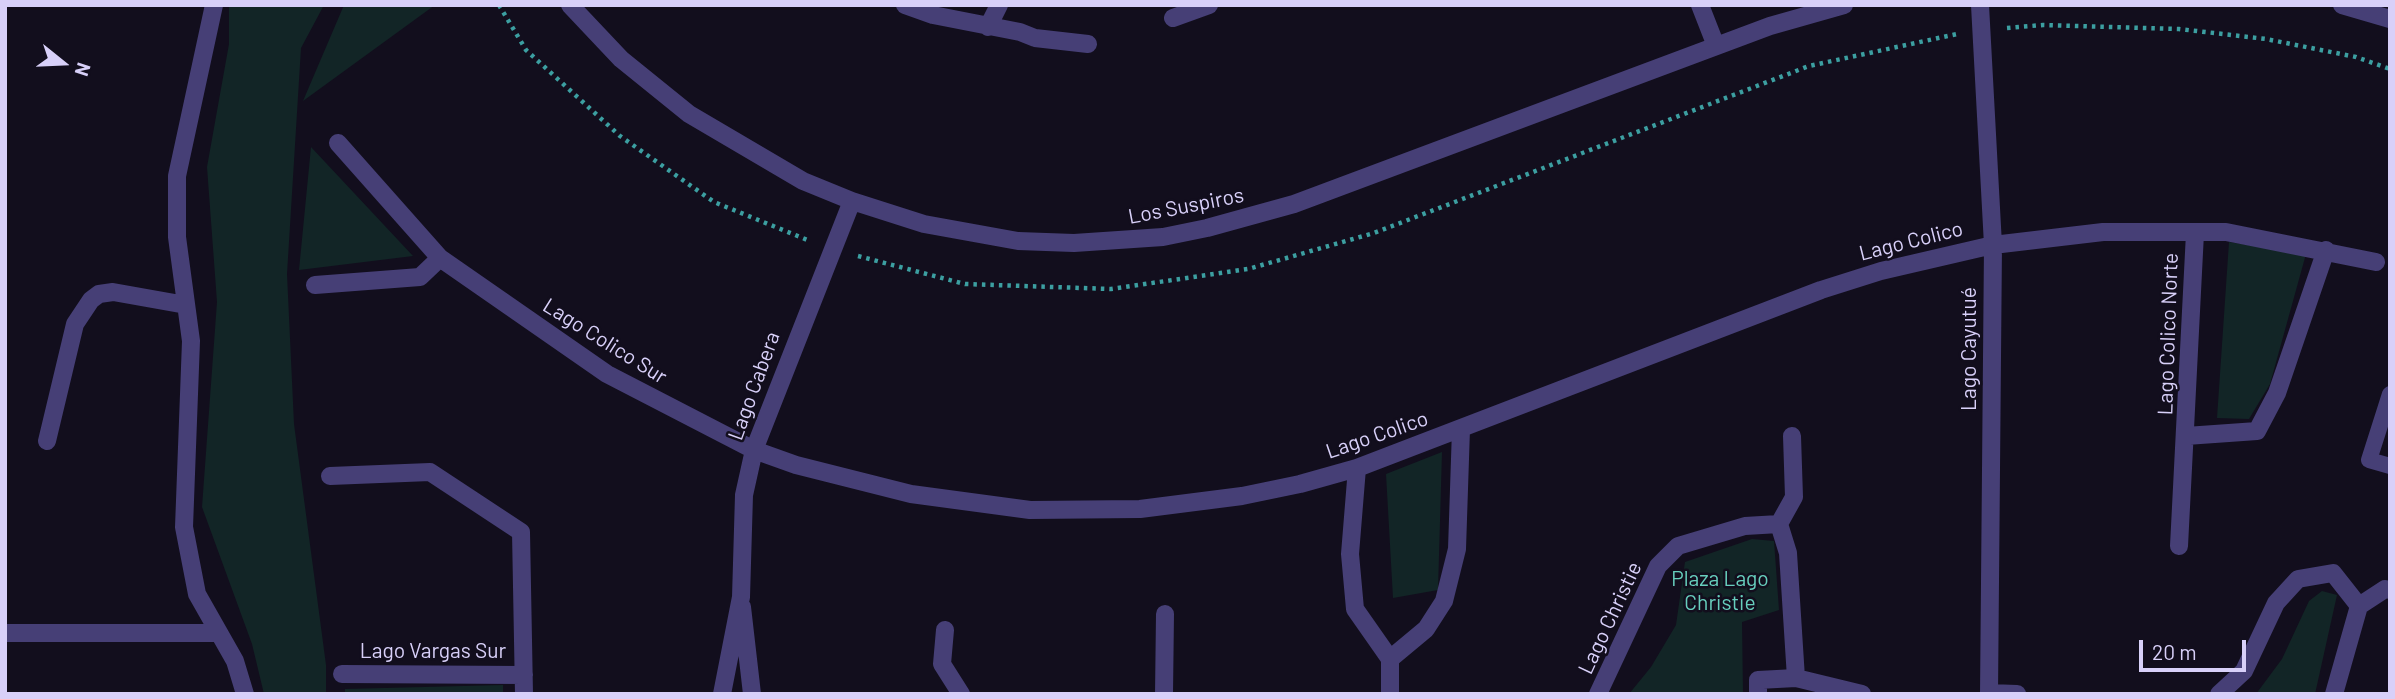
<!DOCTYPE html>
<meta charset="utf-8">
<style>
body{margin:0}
#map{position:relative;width:2395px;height:699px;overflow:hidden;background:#120e1d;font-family:Barlow,sans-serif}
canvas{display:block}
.frame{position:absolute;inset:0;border:7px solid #d8d0f9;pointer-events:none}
.north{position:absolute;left:28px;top:28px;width:70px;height:70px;-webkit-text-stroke:5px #120e1d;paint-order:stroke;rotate:108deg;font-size:19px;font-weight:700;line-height:28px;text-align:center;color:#d8d0f9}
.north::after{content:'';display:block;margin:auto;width:24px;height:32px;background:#d8d0f9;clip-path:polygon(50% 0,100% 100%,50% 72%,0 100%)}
.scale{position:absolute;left:2139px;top:640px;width:107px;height:32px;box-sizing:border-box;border:4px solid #d8d0f9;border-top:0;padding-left:9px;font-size:21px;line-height:24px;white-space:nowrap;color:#d8d0f9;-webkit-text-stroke:5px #120e1d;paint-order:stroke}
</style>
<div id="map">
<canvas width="2395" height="699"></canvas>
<div class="frame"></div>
<div class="north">N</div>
<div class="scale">20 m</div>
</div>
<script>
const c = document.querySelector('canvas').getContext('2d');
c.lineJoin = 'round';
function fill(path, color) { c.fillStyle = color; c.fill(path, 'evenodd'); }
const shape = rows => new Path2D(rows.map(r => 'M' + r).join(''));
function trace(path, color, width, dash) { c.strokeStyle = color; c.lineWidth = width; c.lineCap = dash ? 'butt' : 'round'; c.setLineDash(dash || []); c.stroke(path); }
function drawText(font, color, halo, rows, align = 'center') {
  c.font = font + ' Barlow,sans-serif'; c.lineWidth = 5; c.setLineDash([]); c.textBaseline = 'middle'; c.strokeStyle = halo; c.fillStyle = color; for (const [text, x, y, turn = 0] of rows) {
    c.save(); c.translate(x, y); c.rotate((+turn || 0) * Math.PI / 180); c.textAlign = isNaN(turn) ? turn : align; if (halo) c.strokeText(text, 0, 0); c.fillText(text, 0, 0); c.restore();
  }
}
const green = shape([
 [229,5,324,5,301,48,287,274,294,424,326,665,326,694,264,694,252,644,202,507,217,302,207,167,229,44],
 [344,5,435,5,303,101],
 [311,147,413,256,299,270],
 [2229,242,2306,254,2270,384,2249,419,2217,418],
 [1442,452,1438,590,1393,598,1386,474],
 [1752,539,1774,541,1779,610,1742,622,1743,694,1629,694,1651,667,1676,625,1685,562],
 [2322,591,2337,595,2315,694,2256,694,2282,659,2309,601],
 [503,685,503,694,345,694,345,689]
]);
const path = shape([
 [499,5,526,50,620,136,714,202,810,241],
 [2007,28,2043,25,2179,29,2266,39,2356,57,2390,69],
 [858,256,965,284,1111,289,1248,269,1374,233,1809,66,1957,34]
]);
const lane = shape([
 [2390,394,2369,460,2390,466]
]);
const street = shape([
 [214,5,177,176,177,237,191,341,184,527,197,594,235,661,245,694],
 [570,5,621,59,689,114,803,181,852,201,924,224,1018,241,1074,243,1163,237,1207,228,1294,204,1770,26,1844,5],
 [905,5,933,15,1020,32,1035,38,1088,44],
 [1700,5,1716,46],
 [1980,5,1993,245,1989,694],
 [2342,5,2390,19],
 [1173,18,1209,5],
 [988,27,999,5],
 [338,143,440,258,607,374,754,450,796,465,911,494,1030,510,1140,509,1242,496,1300,484,1357,468,1821,290,1881,271,1993,245,2103,232,2226,232,2376,262],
 [315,285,420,277,440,258],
 [2186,436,2257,431,2277,393,2326,250],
 [47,441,75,324,91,300,99,294,113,292,186,305],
 [1357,468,1350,554,1355,609,1390,659,1390,694],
 [330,476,430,472,521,532,524,694],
 [1779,524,1794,497,1792,436],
 [2179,546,2195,233],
 [2359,606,2385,589,2390,590],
 [742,607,752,694],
 [945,630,942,664,961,694],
 [5,633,219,633],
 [1390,659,1426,629,1444,601,1457,549,1461,429],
 [342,674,524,675],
 [1989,693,2017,694],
 [722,694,741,597,744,495,754,450,852,201],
 [1164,694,1165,614],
 [1598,694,1658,566,1678,546,1745,526,1779,524,1788,553,1796,678],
 [1758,694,1758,680,1796,678,1862,694],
 [2219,694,2244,671,2276,603,2298,579,2333,573,2359,606,2334,694]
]);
const streetNames = [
 ["Los Suspiros",1186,206,-11],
 ["Lago Colico",1911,241,-14],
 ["Lago Colico Norte",2168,334,-88],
 ["Lago Colico Sur",605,341,32],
 ["Lago Cayutué",1969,349,-90],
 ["Lago Cabera",754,386,-70],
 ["Lago Colico",1377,435,-19],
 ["Lago Christie",1610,618,-65],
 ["Lago Vargas Sur",433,651]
];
const parkNames = [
 ["Plaza Lago",1720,579],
 ["Christie",1720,603]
];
fill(green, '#122526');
trace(path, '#3c9fa1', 4.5, [3.5, 5]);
trace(lane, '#463f76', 16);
trace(street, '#463f76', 18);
drawText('21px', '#d8d0f9', '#120e1d', streetNames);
drawText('21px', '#67cebd', '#120e1d', parkNames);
</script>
